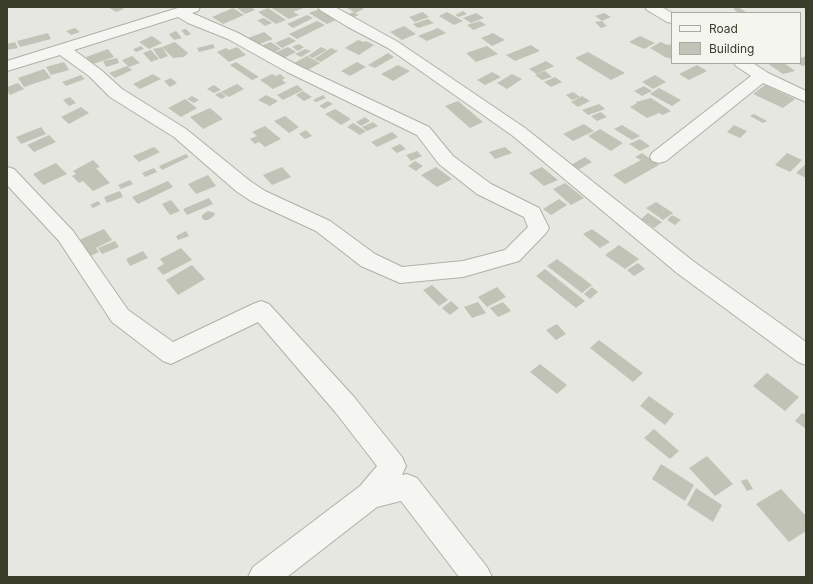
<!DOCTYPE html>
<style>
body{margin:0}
#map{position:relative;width:813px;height:584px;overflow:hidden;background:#e6e7e0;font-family:Inter,sans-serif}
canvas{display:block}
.frame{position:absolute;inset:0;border:8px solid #3a3d2a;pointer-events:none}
.legend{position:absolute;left:671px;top:12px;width:130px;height:52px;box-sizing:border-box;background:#f4f5ef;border:1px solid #aaaba0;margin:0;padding:5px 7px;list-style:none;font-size:12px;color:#3a3d2a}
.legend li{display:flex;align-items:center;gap:8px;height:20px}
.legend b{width:20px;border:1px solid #aaaba0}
</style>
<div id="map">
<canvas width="813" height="584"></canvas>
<div class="frame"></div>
<ul class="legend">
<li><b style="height:5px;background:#f5f6f2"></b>Road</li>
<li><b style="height:11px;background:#c1c3b7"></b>Building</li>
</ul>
</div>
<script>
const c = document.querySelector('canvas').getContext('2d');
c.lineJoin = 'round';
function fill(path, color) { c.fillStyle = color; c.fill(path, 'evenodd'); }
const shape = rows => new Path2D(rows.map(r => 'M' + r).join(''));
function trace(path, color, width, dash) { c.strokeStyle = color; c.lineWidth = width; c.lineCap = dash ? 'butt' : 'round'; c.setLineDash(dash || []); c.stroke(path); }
const building = shape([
 [108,7,121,7,124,9,116,12],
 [251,7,255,10,245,14,237,8],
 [270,7,306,7,293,12,299,15,289,19],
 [350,7,361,7,364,9,355,13,359,15,351,18,346,15,354,12,347,8],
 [738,7,746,12,739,13,733,9],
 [233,8,244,15,223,24,212,17],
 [268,8,286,20,276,24,258,12],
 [322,8,340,18,327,24,309,13],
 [463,11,467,14,459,17,455,15],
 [423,12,429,17,415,22,409,17],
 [447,12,463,21,454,25,439,16],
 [476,13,484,18,471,23,463,18],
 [604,13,611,17,602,21,595,16],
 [307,15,313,18,293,28,287,24],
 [264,18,272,23,265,26,257,20],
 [428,19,434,23,418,28,413,24],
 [317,21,325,25,297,39,289,34],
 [480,21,486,25,473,30,467,25],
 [602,21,607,26,601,28,595,22],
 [404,26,416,34,402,40,390,32],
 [75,28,80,32,71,35,66,31],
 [438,28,446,33,427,41,418,36],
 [186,29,191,34,186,36,181,30],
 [176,31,182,38,174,40,169,34],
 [264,32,273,39,257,45,248,38],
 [48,33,51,39,20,47,17,41],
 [493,33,505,40,492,46,481,38],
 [152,36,162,43,149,49,139,42],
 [640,36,655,43,644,49,629,42],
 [289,37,296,41,282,48,275,43],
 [358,40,364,42,366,41,374,45,359,55,345,48],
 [15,42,18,48,7,50,7,44],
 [175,42,188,53,184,57,173,58,162,47],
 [271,42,281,49,270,54,260,46],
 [661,42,667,45,672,44,672,59,665,57,650,48],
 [213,44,215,48,199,52,197,48],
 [299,44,304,47,298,51,292,47],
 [531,45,540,51,515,61,506,55],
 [141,46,144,49,136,52,133,49],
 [487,46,498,54,476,62,466,53],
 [162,47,168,56,160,59,153,49],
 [237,47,246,55,229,62,217,52,226,48,229,50],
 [288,47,296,52,282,59,274,53],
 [321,47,327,50,313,58,308,56],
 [331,48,338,51,321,62,314,59],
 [108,49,114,57,93,64,86,57],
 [305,49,311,51,301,57,295,54],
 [151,50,159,59,151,62,143,53],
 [588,52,625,73,611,80,575,58],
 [388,53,394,57,375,68,368,65],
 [132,56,140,63,129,67,122,60],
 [307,56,320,63,308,70,294,63],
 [806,56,806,65,802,66,797,63,800,63,800,58],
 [117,58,119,63,106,67,103,61],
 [546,61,554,66,537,74,529,69],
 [64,62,69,70,51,75,46,67],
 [236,62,259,77,252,80,230,65],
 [357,62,366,67,350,76,341,71],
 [767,63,784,63,795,71,783,74],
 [398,65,410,71,393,81,381,74],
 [697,65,707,71,689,80,679,74],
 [127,66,132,70,115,78,109,73],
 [44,69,51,78,24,87,18,78],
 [545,71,552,77,542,80,535,75],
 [492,72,501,77,485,85,477,80],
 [153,74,161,79,140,89,133,84],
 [272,74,276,76,280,74,285,78,282,80,286,83,273,89,260,80],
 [512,74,522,79,507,89,497,83],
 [81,75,85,79,66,86,62,82],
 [655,75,666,82,653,89,642,82],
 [555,77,562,82,551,87,544,82],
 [171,78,177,83,170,87,164,81],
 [18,83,24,89,10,95,7,91,7,87],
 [237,84,244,89,229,97,221,92],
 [214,85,221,90,214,93,207,89],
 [297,85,303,90,283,100,277,95],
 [765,85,795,99,783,108,753,94],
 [644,86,652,91,642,96,634,91],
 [659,88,681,100,672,106,650,94],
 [303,91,312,97,304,101,296,95],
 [220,92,226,96,222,99,215,95],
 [573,92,580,97,572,100,566,95],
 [266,95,278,101,270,106,258,100],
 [323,95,326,98,316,102,313,100],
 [192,96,199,100,194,103,187,99],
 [582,96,590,101,578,107,571,102],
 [70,97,76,103,69,106,63,100],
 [651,98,671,111,663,115,659,113,647,118,630,107,637,103,636,102],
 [185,99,197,108,181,117,168,108],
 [328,101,333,104,324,109,319,106],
 [458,101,483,122,470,128,445,106],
 [599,104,605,109,588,115,582,110],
 [81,107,89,113,69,124,61,117],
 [210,108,223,119,203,129,190,117],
 [335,109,351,119,341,125,325,114],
 [601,112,607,117,597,121,591,116],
 [754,114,767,121,763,123,750,116],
 [285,116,299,127,289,133,274,121],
 [365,117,370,121,361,126,356,122],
 [373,122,378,126,367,131,362,127],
 [353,123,366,131,360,135,347,127],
 [584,124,594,131,573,141,563,134],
 [622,125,640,136,632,140,614,129],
 [734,125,747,131,740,138,727,132],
 [265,126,281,139,265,147,259,142,255,144,250,139,257,136,252,132],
 [41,127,46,134,21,144,16,137],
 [600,129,623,143,611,151,588,136],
 [306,130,312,136,305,139,299,134],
 [392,132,398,137,377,147,371,142],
 [49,135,56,142,34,152,27,145],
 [640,139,650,146,640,151,629,144],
 [400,144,406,149,397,153,391,148],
 [154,147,160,152,139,162,133,156],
 [505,147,512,153,495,159,489,152],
 [417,151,422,156,411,161,406,155],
 [642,153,659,165,625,184,613,175,641,160,635,157],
 [787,153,802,160,790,172,775,165],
 [186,154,189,157,162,170,159,166],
 [585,157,592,162,576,171,569,166],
 [93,160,100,167,96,168,110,183,93,191,83,181,79,183,72,176,76,174,73,171],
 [415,161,423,166,416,171,408,166],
 [56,163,67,174,43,185,33,174],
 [806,164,806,178,796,173],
 [282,167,291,177,272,185,263,175],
 [436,167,452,179,437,187,421,175],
 [542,167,558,180,544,186,529,173],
 [154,168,157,172,145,177,142,173],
 [208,175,216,186,196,194,188,184],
 [130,180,133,184,121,189,118,185],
 [168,181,173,187,138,204,132,197],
 [565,183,584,198,571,205,553,189],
 [120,191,123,197,107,203,104,197],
 [209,198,213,204,187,215,183,209],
 [559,199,567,205,551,215,543,209],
 [171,200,180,211,170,215,162,204],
 [98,201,101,204,93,208,90,205],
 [656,202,673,213,663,220,646,208],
 [208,211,215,213,214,216,208,220,204,220,202,218,202,215],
 [648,213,662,222,654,228,641,219],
 [672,215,681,220,675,225,667,220],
 [104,229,112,240,96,248,99,252,88,257,77,241],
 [592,229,610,242,600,248,583,234],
 [186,231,189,236,178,240,176,236],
 [115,241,119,247,102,254,98,248],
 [619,245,639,259,625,269,605,255],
 [181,248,192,260,163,275,157,268,164,264,160,259],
 [143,251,148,258,130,266,126,259],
 [557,259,592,285,582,293,547,266],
 [638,263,645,269,634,276,627,270],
 [192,265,205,279,178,295,166,280],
 [545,269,585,301,576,308,536,276],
 [432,285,448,300,439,306,423,290],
 [497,287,506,297,487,307,478,297],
 [592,287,598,292,590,299,584,294],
 [451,301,459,308,450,315,442,308],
 [478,302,486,313,472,318,464,307],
 [503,302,511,311,498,317,490,308],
 [557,324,566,334,556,340,546,330],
 [599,340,643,373,633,382,590,348],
 [540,364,567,385,557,394,530,372],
 [767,373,799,397,785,411,753,386],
 [649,396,674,414,665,425,640,406],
 [802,413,806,415,806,429,795,421],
 [654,429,679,451,670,459,644,438],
 [707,456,733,484,715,496,689,468],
 [661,464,694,485,685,501,652,479],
 [747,479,753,489,747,491,741,481],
 [696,488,722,505,713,522,687,505],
 [781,489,806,516,806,531,789,542,756,504]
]);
const minor = shape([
 [181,7,200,7,198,11,192,13,238,33,299,66,429,127,453,156,491,184,539,208,549,228,546,233,519,261,463,277,400,283,361,266,316,231,251,201,236,191,174,137,110,97,89,76,60,55,7,71,7,61,181,7],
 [178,17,188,23,228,39,287,72,417,135,439,164,477,194,524,217,528,227,505,250,463,261,402,267,375,254,330,221,265,191,250,181,186,129,122,89,101,70,74,50,178,17],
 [318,7,335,7,398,42,525,128,693,261,806,342,806,365,798,362,677,273,513,136,388,48,348,27,320,10,318,7],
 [645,7,662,7,672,13,672,23,667,22,647,10,645,7],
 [734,63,753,63,768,73,806,91,806,102,763,83,666,161,659,163,652,161,650,157,652,153,751,76,736,66,734,63],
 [7,167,14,169,73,231,128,310,173,342,253,304,261,301,269,304,354,397,402,457,406,466,402,475,407,474,417,478,487,567,492,577,459,577,401,501,377,507,287,577,248,577,253,567,360,486,377,466,336,413,258,322,171,364,163,361,112,322,59,241,7,185,7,167]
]);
fill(building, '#c1c3b7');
trace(minor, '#afb1a6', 2);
fill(minor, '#f5f6f2');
</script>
